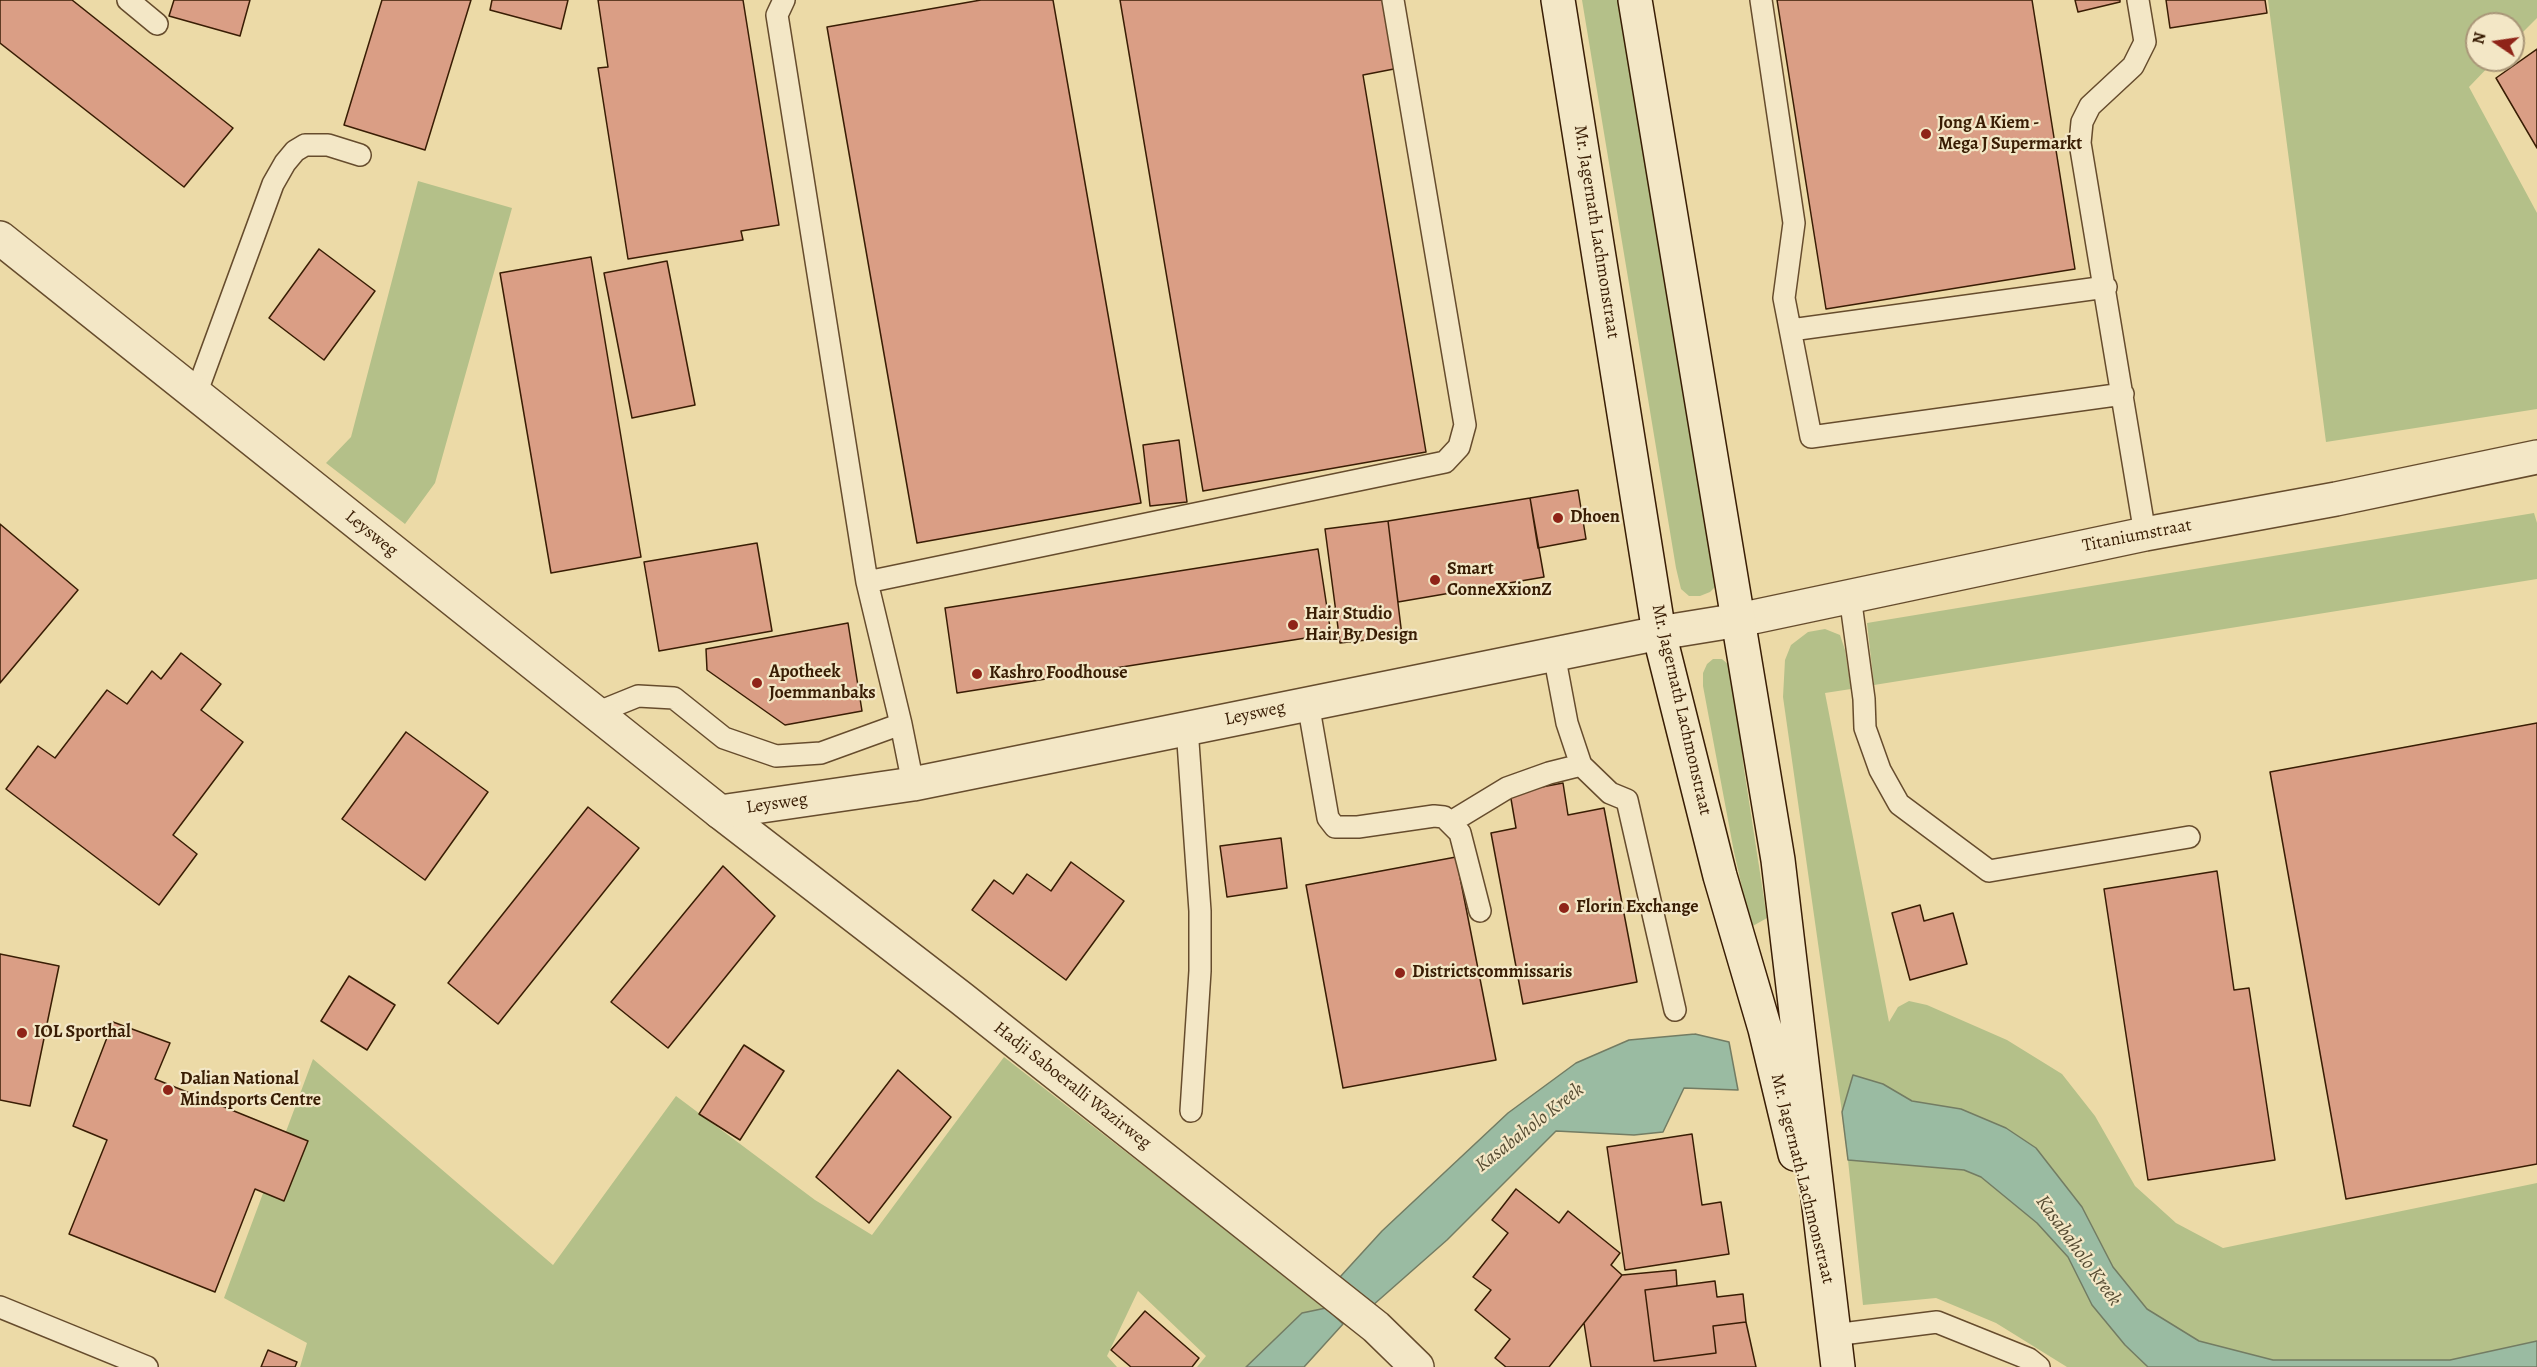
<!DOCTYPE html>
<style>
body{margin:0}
#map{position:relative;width:2537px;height:1367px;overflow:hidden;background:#ecdaa7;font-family:Alegreya,serif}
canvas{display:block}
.north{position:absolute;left:2465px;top:12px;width:60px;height:60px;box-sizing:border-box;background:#f3e7c6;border:2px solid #a99678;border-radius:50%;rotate:283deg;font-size:16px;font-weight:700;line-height:24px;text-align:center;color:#391d04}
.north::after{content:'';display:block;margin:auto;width:21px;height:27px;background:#8f2418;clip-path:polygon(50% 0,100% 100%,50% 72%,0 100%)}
</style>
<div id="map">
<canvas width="2537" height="1367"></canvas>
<div class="north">N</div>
</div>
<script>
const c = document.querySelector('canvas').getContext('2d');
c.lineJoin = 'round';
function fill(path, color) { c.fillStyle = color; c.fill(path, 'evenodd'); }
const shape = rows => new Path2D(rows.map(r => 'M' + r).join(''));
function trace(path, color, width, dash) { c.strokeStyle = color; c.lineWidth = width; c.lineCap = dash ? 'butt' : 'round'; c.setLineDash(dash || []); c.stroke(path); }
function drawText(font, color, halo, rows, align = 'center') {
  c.font = font + ' Alegreya,serif'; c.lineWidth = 4.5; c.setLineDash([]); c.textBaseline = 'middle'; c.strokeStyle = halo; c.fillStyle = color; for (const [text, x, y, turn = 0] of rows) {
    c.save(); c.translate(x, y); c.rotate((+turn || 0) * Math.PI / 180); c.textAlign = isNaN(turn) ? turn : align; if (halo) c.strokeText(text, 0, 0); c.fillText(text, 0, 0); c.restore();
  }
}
const green = shape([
 [1582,0,1618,0,1672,323,1718,573,1717,585,1710,592,1700,596,1689,596,1681,589,1676,568],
 [2268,0,2537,0,2537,18,2513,42,2513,24,2477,24,2477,60,2495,60,2469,87,2537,213,2537,409,2326,442],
 [418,181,512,208,435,483,405,524,326,463,351,437],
 [2534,513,2537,523,2537,579,1874,685,1867,623],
 [1825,629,1840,635,1845,650,1851,689,1825,693,1889,1022,1898,1007,1909,1001,1927,1005,2007,1040,2062,1074,2095,1116,2135,1186,2176,1223,2223,1248,2537,1183,2537,1341,2450,1360,2273,1360,2199,1341,2147,1309,2113,1267,2082,1207,2036,1148,1961,1109,1912,1101,1883,1084,1853,1075,1842,1112,1783,697,1785,660,1791,645,1808,632],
 [1713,659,1722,659,1730,666,1733,677,1744,769,1767,918,1751,927,1734,852,1703,686,1703,673,1707,664],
 [1004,1057,1326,1308,1302,1314,1246,1367,1197,1367,1206,1356,1138,1291,1107,1356,1117,1367,300,1367,307,1343,224,1298,313,1059,553,1265,676,1096,815,1200,872,1235],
 [1848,1160,1964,1170,1981,1177,2037,1223,2068,1257,2092,1305,2125,1345,2148,1367,2067,1367,1996,1323,1936,1298,1863,1305]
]);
const water = shape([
 [1695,1034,1729,1042,1738,1090,1684,1088,1663,1132,1634,1135,1556,1131,1447,1240,1372,1306,1340,1277,1382,1231,1508,1113,1576,1063,1629,1040,1695,1034],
 [1853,1075,1883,1084,1912,1101,1961,1109,2006,1128,2036,1148,2082,1207,2113,1267,2147,1309,2199,1341,2273,1360,2450,1360,2537,1341,2537,1367,2148,1367,2125,1345,2092,1305,2068,1257,2037,1223,1981,1177,1964,1170,1848,1160,1842,1112,1853,1075],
 [1326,1308,1343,1324,1304,1367,1246,1367,1302,1313,1326,1308]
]);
const building = shape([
 [0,0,72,0,233,128,184,187,0,43,0,0],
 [174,0,250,0,240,36,169,16,174,0],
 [382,0,471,0,425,150,344,125,382,0],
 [492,0,568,0,561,29,490,10,492,0],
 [598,0,743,0,779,225,741,231,743,240,628,259,598,68,608,67,598,0],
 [981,0,1053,0,1141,503,917,543,827,27,981,0],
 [1120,0,1388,0,1399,68,1363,75,1426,452,1203,491,1120,0],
 [1777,0,2032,0,2075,269,1826,309,1777,0],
 [2075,0,2120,0,2120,2,2078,12,2075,0],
 [2166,0,2265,0,2267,13,2170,28,2166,0],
 [2537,49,2537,148,2496,78,2537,49],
 [319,249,375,291,324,360,269,318,319,249],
 [591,257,641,557,551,573,500,273,591,257],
 [667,261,695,405,632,418,604,273,667,261],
 [1179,440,1187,502,1150,506,1143,445,1179,440],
 [1578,490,1586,539,1538,548,1530,498,1578,490],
 [1530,498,1544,577,1398,602,1388,521,1530,498],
 [1388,521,1402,636,1340,643,1325,529,1388,521],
 [0,524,78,590,0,683,0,524],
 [757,543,772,631,659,651,644,562,757,543],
 [1318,549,1331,634,957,693,945,608,1318,549],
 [848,623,862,711,785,725,707,670,706,649,848,623],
 [181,653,221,684,201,710,243,742,173,835,197,854,159,905,6,789,38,746,55,758,107,690,127,704,152,671,161,679,181,653],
 [2537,723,2537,1164,2346,1199,2270,772,2537,723],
 [406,732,488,792,425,880,342,819,406,732],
 [1563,783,1568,815,1604,808,1637,982,1523,1004,1491,833,1516,828,1510,793,1563,783],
 [588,807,639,848,498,1024,448,983,588,807],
 [1281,838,1287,888,1227,897,1220,846,1281,838],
 [1456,857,1496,1060,1343,1088,1306,885,1456,857],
 [1071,862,1124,901,1066,980,972,910,994,880,1013,894,1027,874,1051,891,1071,862],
 [723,866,775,916,668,1048,611,1002,723,866],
 [2217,871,2234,990,2249,988,2275,1160,2148,1180,2104,889,2217,871],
 [1920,905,1924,921,1953,913,1967,964,1910,980,1892,913,1920,905],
 [0,954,59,966,30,1106,0,1100,0,954],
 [349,976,395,1005,367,1050,321,1021,349,976],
 [113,1022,170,1043,155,1079,308,1141,284,1201,255,1189,215,1292,69,1234,107,1140,73,1126,113,1022],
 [744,1045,784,1071,740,1140,699,1114,744,1045],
 [898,1070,951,1117,869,1223,816,1177,898,1070],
 [1692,1134,1702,1205,1721,1202,1729,1254,1625,1270,1607,1147,1692,1134],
 [1516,1189,1559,1223,1568,1211,1620,1253,1611,1265,1622,1275,1549,1367,1506,1367,1495,1358,1510,1339,1475,1310,1491,1290,1473,1277,1508,1233,1492,1220,1516,1189],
 [1676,1270,1677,1286,1645,1290,1654,1361,1716,1353,1713,1326,1746,1322,1756,1367,1591,1367,1584,1323,1622,1275,1676,1270],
 [1715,1281,1717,1297,1743,1294,1746,1322,1713,1326,1716,1353,1654,1361,1645,1290,1715,1281],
 [1145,1311,1199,1358,1192,1367,1131,1367,1111,1350,1145,1311],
 [268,1350,297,1362,295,1367,261,1367,268,1350]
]);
const service = shape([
 [128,0,157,24],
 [784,0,777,15,867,582,901,724,913,784],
 [1761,0,1794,223,1784,298,1811,437,2123,394],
 [2138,0,2145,42,2133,66,2090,106,2082,122,2080,143,2145,534],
 [1791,330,2106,287],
 [196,394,273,184,285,163,295,151,305,145,328,145,360,155],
 [867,582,1445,462,1459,447,1465,425,1393,0],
 [1850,596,1864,699,1865,728,1880,770,1899,804,1989,871,2189,837],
 [1554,654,1567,723,1581,765,1610,793,1627,800,1675,1010],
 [1308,703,1328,818,1335,827,1358,827,1434,816,1444,817,1460,833,1480,911],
 [596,713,638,696,674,698,724,738,776,756,821,753,901,724],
 [1187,728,1200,911,1200,971,1191,1111],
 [1451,822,1507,788,1549,773,1581,765],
 [0,1307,147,1367],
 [1834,1335,1937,1322,2029,1359,2039,1367]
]);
const minor = shape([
 [1739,620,2145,534,2336,499,2537,457],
 [720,812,961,998,1376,1327,1417,1367]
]);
const tertiary = shape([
 [0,238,720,812,913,784,1659,633,1739,620]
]);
const secondary = shape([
 [1558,0,1659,633,1720,876,1765,1029,1795,1154],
 [1635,0,1778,860,1838,1367]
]);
const markers = [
 [1926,134,6,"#8f2418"],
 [1558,518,6,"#8f2418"],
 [1435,580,6,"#8f2418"],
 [1293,625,6,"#8f2418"],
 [977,674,6,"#8f2418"],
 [757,683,6,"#8f2418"],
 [1564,908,6,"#8f2418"],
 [1400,973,6,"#8f2418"],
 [22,1033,6,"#8f2418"],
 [168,1090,6,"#8f2418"]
];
const poiNames = [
 ["Jong A Kiem -",1938,124],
 ["Mega J Supermarkt",1938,145],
 ["Dhoen",1570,518],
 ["Smart",1447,570],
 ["ConneXxionZ",1447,591],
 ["Hair Studio",1305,615],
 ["Hair By Design",1305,636],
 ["Apotheek",769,673],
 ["Joemmanbaks",769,694],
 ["Kashro Foodhouse",989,674],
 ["Florin Exchange",1576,908],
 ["Districtscommissaris",1412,973],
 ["IOL Sporthal",34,1033],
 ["Dalian National",180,1080],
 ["Mindsports Centre",180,1101]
];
const streetNames = [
 ["Mr. Jagernath Lachmonstraat",1596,232,81],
 ["Leysweg",371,534,39],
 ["Titaniumstraat",2137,536,-11],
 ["Mr. Jagernath Lachmonstraat",1681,710,77],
 ["Leysweg",1255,714,-12],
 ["Leysweg",777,804,-8],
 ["Hadji Saboeralli Wazirweg",1072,1086,38],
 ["Mr. Jagernath Lachmonstraat",1802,1179,76]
];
const waterNames = [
 ["Kasabaholo Kreek",1530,1128,-38],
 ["Kasabaholo Kreek",2078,1251,54]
];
fill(green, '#b4c089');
fill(water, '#9abba2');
trace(water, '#737c63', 1.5);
fill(building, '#da9e85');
trace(building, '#391d04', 1.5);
trace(service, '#664c2d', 24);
trace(minor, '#664c2d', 36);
trace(tertiary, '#664c2d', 36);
trace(secondary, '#391d04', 36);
trace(service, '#f3e7c6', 21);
trace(minor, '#f3e7c6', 33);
trace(tertiary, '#f3e7c6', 33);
trace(secondary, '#f3e7c6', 33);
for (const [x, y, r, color] of markers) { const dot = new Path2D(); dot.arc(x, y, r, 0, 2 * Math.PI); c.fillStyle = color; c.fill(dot); trace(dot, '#f3e7c6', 2); }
drawText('bold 18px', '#391d04', '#f3e7c6', poiNames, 'left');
drawText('18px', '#391d04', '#f3e7c6', streetNames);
drawText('italic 20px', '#564c33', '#f3e7c6', waterNames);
</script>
